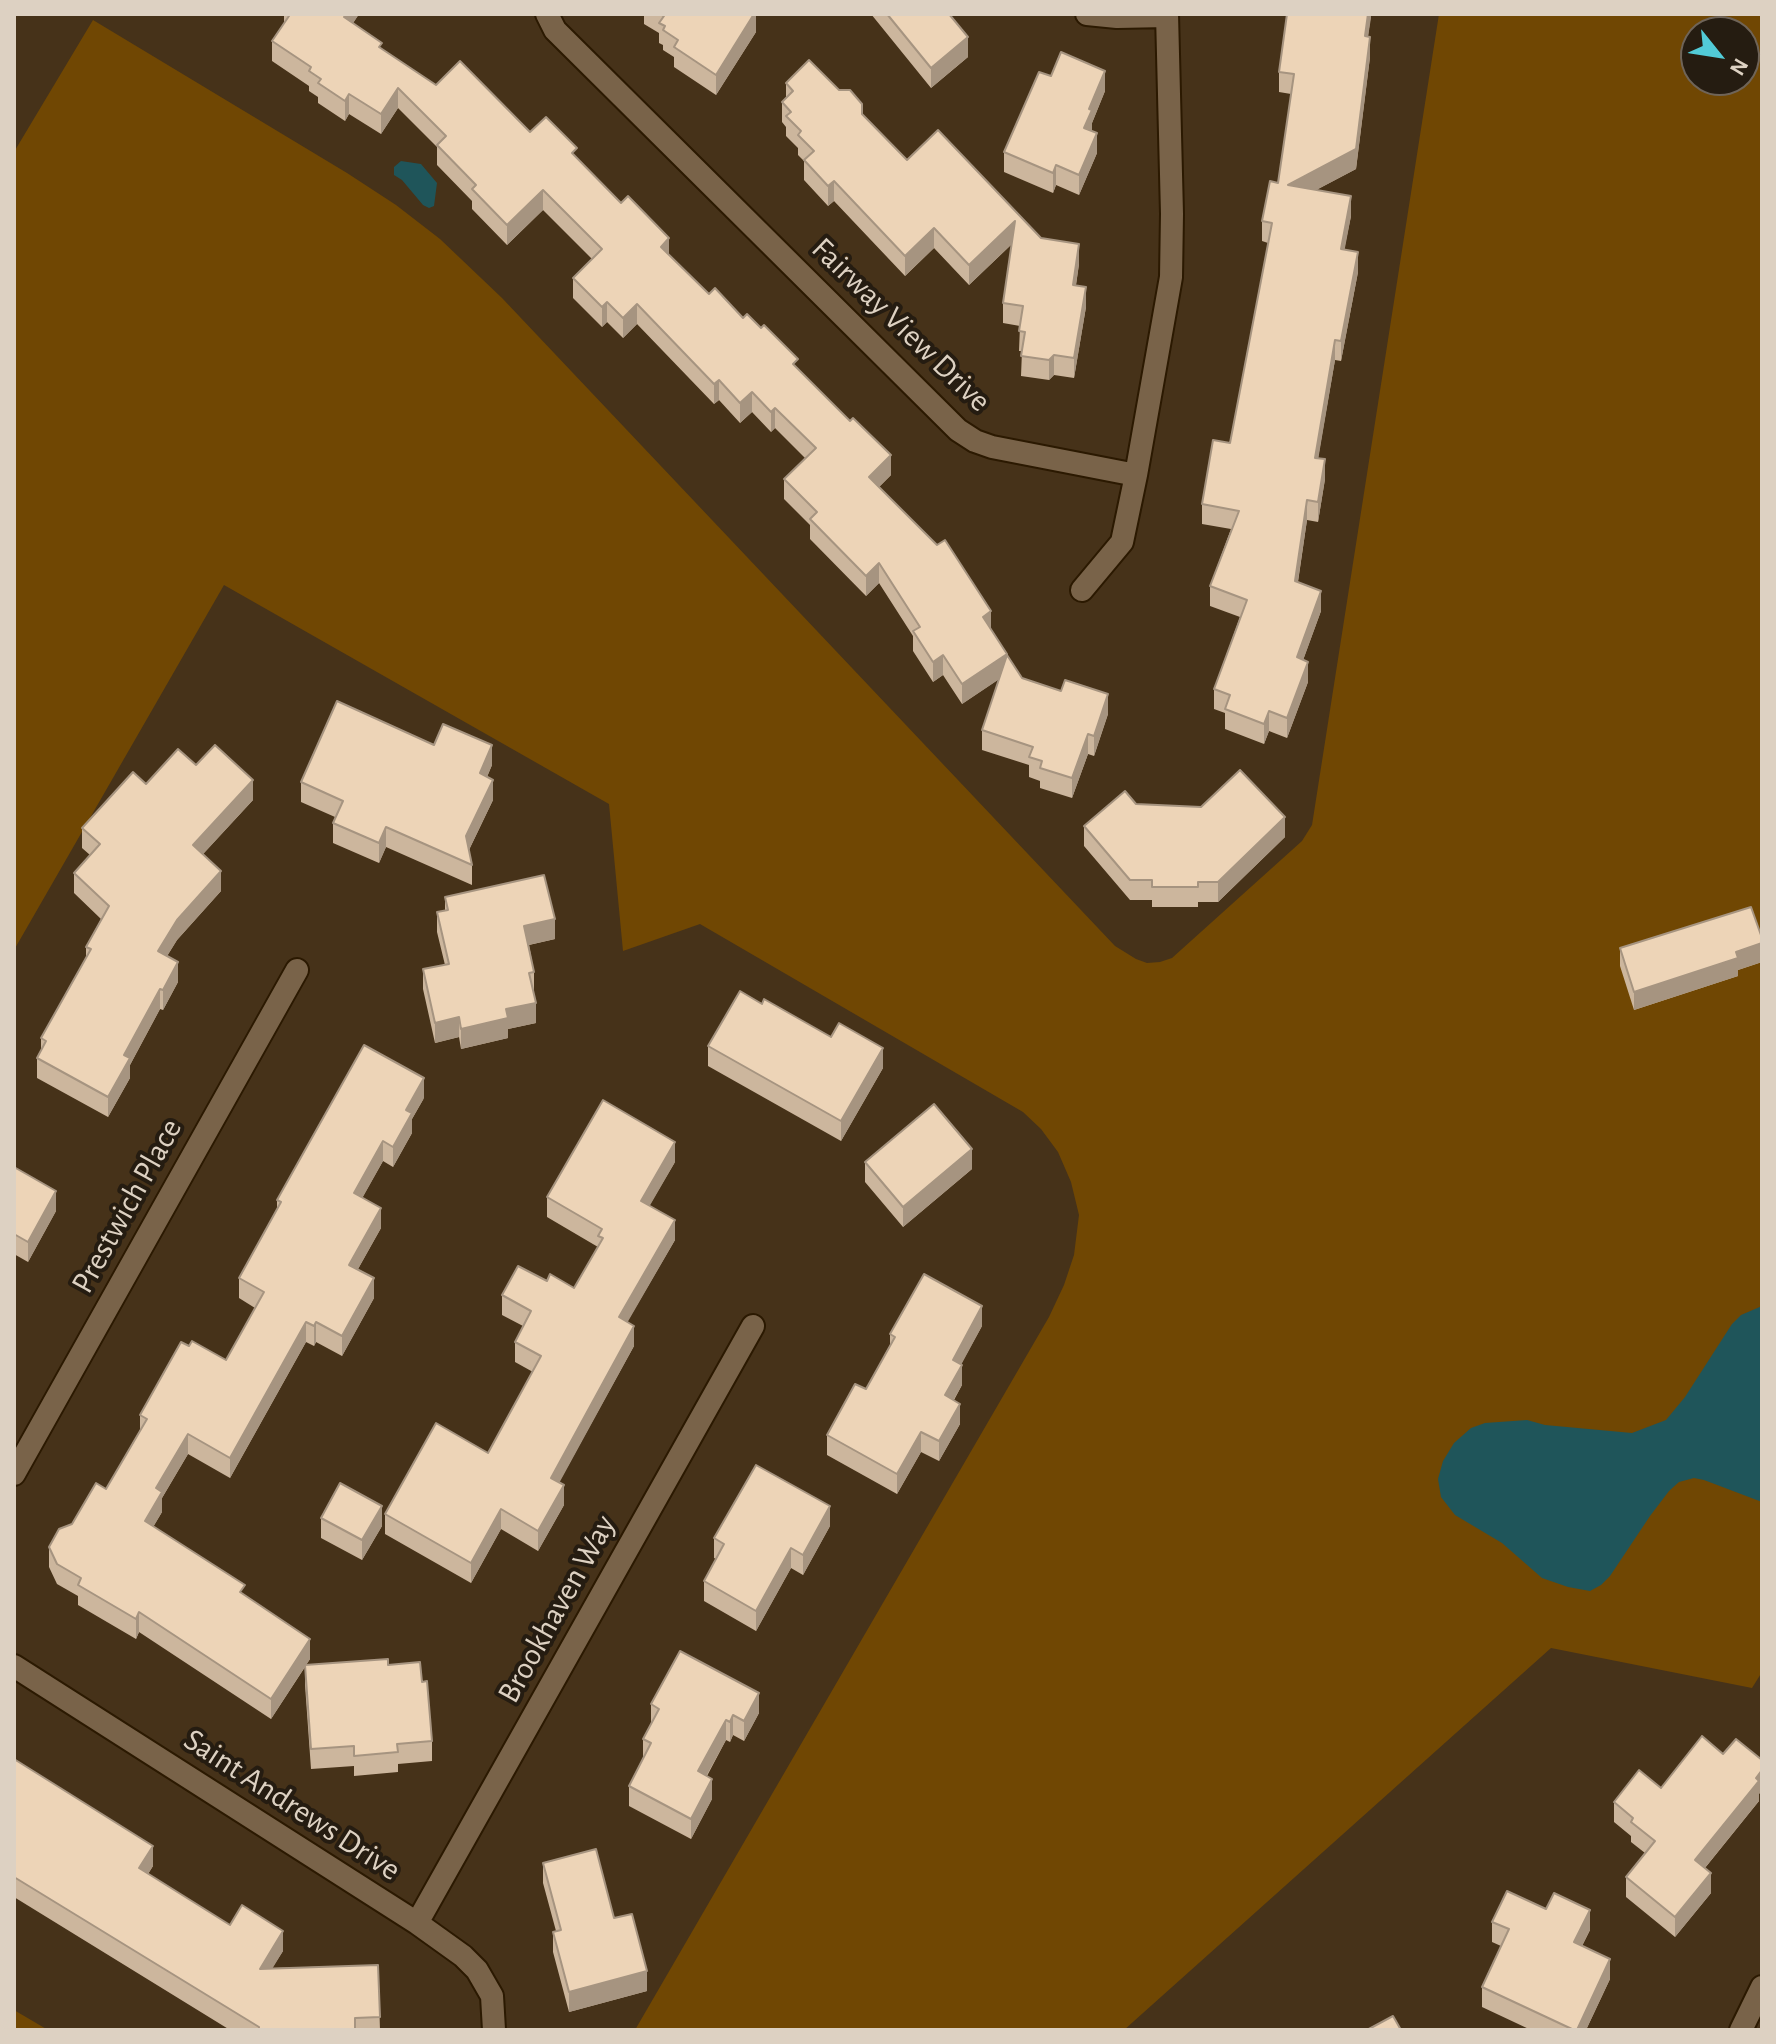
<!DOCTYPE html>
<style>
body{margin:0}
#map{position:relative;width:1776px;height:2044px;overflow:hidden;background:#463219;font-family:"Alegreya Sans",sans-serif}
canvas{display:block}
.frame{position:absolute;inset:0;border:16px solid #ddd1c2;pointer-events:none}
.north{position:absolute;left:1680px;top:16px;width:80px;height:80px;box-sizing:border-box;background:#251c11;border:2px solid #6f6458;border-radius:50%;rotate:120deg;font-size:22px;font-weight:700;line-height:32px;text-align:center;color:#ddd1c2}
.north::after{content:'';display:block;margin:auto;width:28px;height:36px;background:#52cbd7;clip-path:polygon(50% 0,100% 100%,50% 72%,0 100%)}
</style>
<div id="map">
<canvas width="1776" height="2044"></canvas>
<div class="frame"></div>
<div class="north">N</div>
</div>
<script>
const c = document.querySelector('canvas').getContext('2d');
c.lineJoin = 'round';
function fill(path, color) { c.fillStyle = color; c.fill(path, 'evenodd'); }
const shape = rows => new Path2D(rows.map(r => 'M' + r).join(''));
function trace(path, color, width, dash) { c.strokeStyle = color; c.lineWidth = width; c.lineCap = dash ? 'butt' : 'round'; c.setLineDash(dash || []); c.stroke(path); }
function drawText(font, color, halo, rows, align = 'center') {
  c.font = font + ' "Alegreya Sans",sans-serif'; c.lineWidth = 8; c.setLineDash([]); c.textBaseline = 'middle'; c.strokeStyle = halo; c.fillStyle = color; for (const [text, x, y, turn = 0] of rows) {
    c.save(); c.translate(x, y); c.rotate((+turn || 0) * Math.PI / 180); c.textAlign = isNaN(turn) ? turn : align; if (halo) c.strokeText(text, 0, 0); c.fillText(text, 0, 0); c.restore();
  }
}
const green = shape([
 [1439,14,1762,14,1762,1672,1752,1688,1551,1648,1124,2030,635,2030,1049,1317,1064,1285,1074,1255,1079,1215,1071,1182,1058,1152,1041,1129,1023,1112,700,924,623,951,609,804,224,585,14,950,14,152,93,20,347,173,396,205,440,239,502,298,1115,946,1136,959,1147,963,1160,962,1172,958,1302,841,1312,825],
 [1696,32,1744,32,1744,80,1696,80],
 [14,2010,48,2030,14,2030]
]);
const water = shape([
 [401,161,421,164,437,183,434,206,429,208,423,205,402,180,394,175,394,167],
 [1762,1306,1762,1502,1704,1480,1694,1478,1679,1482,1669,1491,1650,1516,1610,1576,1601,1585,1590,1591,1568,1587,1542,1578,1502,1543,1455,1515,1441,1497,1438,1479,1443,1461,1454,1443,1471,1428,1485,1423,1527,1420,1545,1425,1632,1433,1666,1420,1685,1397,1732,1324,1741,1315]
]);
const minor = shape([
 [547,14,555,30,958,430,975,441,992,447,1136,475,1171,277,1172,214,1167,14],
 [1087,14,1117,17,1167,16],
 [1082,590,1122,542,1136,475],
 [14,1474,297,970],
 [14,1666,417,1923,463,1956,477,1970,492,1996,494,2030],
 [417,1923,753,1326],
 [1741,2030,1762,1987]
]);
const wall = shape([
 [284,14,359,14,353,23,382,50,436,85,530,132,577,159,669,255,709,294,743,318,798,369,891,475,879,487,991,631,1007,657,1022,678,1108,714,1094,756,1088,754,1072,798,1040,788,1040,781,1029,777,1029,765,982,750,982,730,999,679,962,704,943,675,933,682,913,651,913,636,879,583,866,596,810,539,810,525,784,499,784,479,805,458,775,428,771,432,752,412,740,423,719,400,714,404,637,324,623,338,607,322,602,327,573,298,573,278,592,259,543,210,507,245,472,209,472,201,437,165,437,147,398,108,381,134,349,114,345,121,318,103,318,97,309,91,309,86,272,61,272,41,284,23],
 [642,14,756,14,756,32,716,95,674,67,674,57,663,50,663,45,659,43,659,33,644,24,644,15],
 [871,14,949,14,968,57,931,88],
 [1371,14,1368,36,1370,57,1356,169,1316,190,1351,216,1344,250,1358,272,1341,361,1335,360,1318,458,1325,479,1318,522,1307,520,1298,582,1321,611,1303,660,1308,682,1287,738,1269,731,1264,744,1225,729,1225,713,1214,709,1214,689,1240,617,1210,606,1210,586,1231,529,1202,524,1202,504,1230,443,1268,243,1262,241,1262,221,1278,183,1291,94,1279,92,1279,72],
 [1051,76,1105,91,1092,123,1092,131,1097,153,1079,195,1056,185,1053,193,1004,172,1004,152],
 [786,83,862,115,907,160,1041,238,1079,264,1076,285,1086,307,1074,378,1054,375,1049,380,1021,376,1022,351,1019,351,1020,326,1003,323,1003,303,1012,244,969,285,934,248,905,276,834,201,828,206,804,180,804,161,798,155,798,148,786,136,786,127,782,122,782,102,786,98],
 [434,745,492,765,487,777,493,800,469,850,472,865,472,885,386,847,379,863,333,843,333,823,335,817,301,802,301,782],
 [196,765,253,800,203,854,221,891,177,940,167,956,178,982,163,1010,160,1009,130,1065,130,1078,108,1117,37,1078,37,1058,41,1050,41,1038,86,958,86,947,101,919,74,893,74,873,90,855,82,848,82,828,146,784],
 [1136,804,1285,837,1218,902,1198,902,1198,907,1152,907,1152,900,1130,900,1084,846,1084,826],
 [445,897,555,939,529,945,534,972,534,992,533,992,536,1023,508,1029,508,1038,461,1049,459,1037,435,1043,423,989,423,969,445,965,437,932,437,912,445,911],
 [1762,938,1762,962,1738,970,1738,976,1634,1010,1620,966,1620,948],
 [762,1004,831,1037,883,1068,841,1141,708,1066,708,1046],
 [424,1098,412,1119,412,1133,393,1167,383,1161,362,1198,381,1228,358,1269,374,1298,342,1356,316,1342,314,1346,306,1342,230,1478,188,1454,162,1498,162,1512,153,1527,245,1596,310,1659,306,1665,388,1665,422,1682,432,1741,432,1761,398,1764,398,1772,354,1776,354,1766,311,1769,305,1685,305,1667,271,1719,139,1632,136,1639,78,1605,78,1596,57,1584,49,1567,49,1547,106,1489,140,1430,140,1415,189,1346,226,1360,255,1308,239,1298,239,1278,277,1209,277,1200],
 [675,1162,649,1206,675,1240,627,1322,634,1346,559,1482,564,1505,538,1551,501,1529,471,1583,385,1534,385,1514,488,1453,533,1372,515,1362,515,1342,523,1326,502,1315,502,1295,547,1281,574,1288,598,1247,547,1217,547,1197],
 [865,1162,972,1169,903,1227,865,1182],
 [14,1167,56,1211,28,1262,14,1254],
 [982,1326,961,1364,962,1385,954,1400,960,1424,939,1461,921,1452,897,1494,827,1455,827,1435,866,1389,890,1345,890,1334],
 [321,1518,382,1526,362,1560,321,1538],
 [830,1526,803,1575,791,1568,756,1631,704,1601,704,1581,716,1559,714,1558,714,1538],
 [651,1704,759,1713,744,1741,733,1735,730,1742,726,1740,707,1776,712,1799,691,1839,629,1806,629,1786,643,1758,643,1739,651,1724],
 [1723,1754,1762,1760,1762,1790,1759,1794,1759,1801,1705,1868,1711,1893,1675,1937,1626,1897,1626,1877,1645,1853,1631,1842,1631,1836,1614,1822,1614,1802,1661,1788],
 [14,1759,153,1866,148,1874,230,1925,283,1951,272,1968,378,1965,380,2030,230,2030,14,1897],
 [543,1863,614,1918,647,1991,569,2012,553,1952,553,1932,556,1931,543,1883],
 [1492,1922,1590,1930,1582,1946,1610,1979,1586,2030,1531,2030,1482,2007,1482,1987,1501,1946,1492,1942]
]);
const shadedWall = shape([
 [346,14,359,14,344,37,344,17],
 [754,14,756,14,756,32,716,95,716,75],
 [1368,14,1371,14,1371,18,1365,56,1365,36],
 [968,37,968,57,931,88,931,68],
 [1370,37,1370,57,1356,169,1288,205,1288,185],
 [1105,71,1105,91,1092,123,1092,130,1084,148,1084,128,1089,109],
 [398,88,398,108,381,134,381,114],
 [349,94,349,114,345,121,345,101],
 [1097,133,1097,153,1079,195,1079,175],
 [1056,165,1056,185,1053,193,1053,173],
 [834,181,834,201,828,206,828,186],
 [543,190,543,210,507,245,507,225],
 [1351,196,1351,216,1341,269,1341,249],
 [1015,221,1015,241,969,285,969,265],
 [934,228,934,248,905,276,905,256],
 [669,238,669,258,661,247],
 [1079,244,1079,264,1073,305,1073,285],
 [1358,252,1358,272,1341,361,1341,341],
 [1086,287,1086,307,1074,378,1074,358],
 [607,302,607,322,602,327,602,307],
 [637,304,637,324,623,338,623,318],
 [1335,340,1335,360,1315,478,1315,458],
 [1054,355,1054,375,1049,380,1049,360],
 [719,380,719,400,714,404,714,384],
 [752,392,752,412,740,423,740,403],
 [775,408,775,428,771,432,771,412],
 [891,455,891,475,869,497,869,477],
 [1325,459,1325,479,1318,522,1318,502],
 [1307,500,1307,520,1295,601,1295,581],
 [879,563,879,583,866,596,866,576],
 [1321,591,1321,611,1297,677,1297,657],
 [991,611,991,631,983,617],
 [1007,654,1007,674,962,704,962,684],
 [943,655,943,675,933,682,933,662],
 [1308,662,1308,682,1287,738,1287,718],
 [1108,694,1108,714,1094,756,1094,736],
 [1269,711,1269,731,1264,744,1264,724],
 [1088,734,1088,754,1072,798,1072,778],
 [492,745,492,765,480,793,480,773],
 [253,780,253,800,193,865,193,845],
 [493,780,493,800,466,856,466,836],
 [1285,817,1285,837,1218,902,1218,882],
 [386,827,386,847,379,863,379,843],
 [221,871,221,891,177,940,158,971,158,951,177,920],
 [555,919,555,939,524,946,524,926],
 [1762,943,1762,962,1738,970,1738,976,1634,1010,1634,992,1736,952],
 [178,962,178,982,163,1010,163,990],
 [160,989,160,1009,130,1065,130,1078,108,1117,108,1097,124,1055],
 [536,1003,536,1023,508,1029,508,1038,461,1049,461,1029,506,1009],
 [459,1017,459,1037,435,1043,435,1023],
 [883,1048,883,1068,841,1141,841,1121],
 [424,1078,424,1098,412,1119,412,1133,393,1167,393,1147,406,1110],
 [383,1141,383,1161,354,1213,354,1193],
 [675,1142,675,1162,641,1221,641,1201],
 [972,1149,972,1169,903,1227,903,1207],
 [56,1191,56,1211,28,1262,28,1242],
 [381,1208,381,1228,349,1285,349,1265],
 [675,1220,675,1240,619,1337,619,1317],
 [374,1278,374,1298,342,1356,342,1336],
 [982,1306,982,1326,953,1380,953,1360],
 [306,1322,306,1342,230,1478,230,1458],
 [316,1322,316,1342,314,1346,314,1326],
 [634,1326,634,1346,551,1498,551,1478],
 [962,1365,962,1385,945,1415,945,1395],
 [960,1404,960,1424,939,1461,939,1441],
 [921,1432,921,1452,897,1494,897,1474],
 [188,1434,188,1454,162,1498,162,1512,145,1541,145,1521,156,1488],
 [564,1485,564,1505,538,1551,538,1531],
 [382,1506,382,1526,362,1560,362,1540],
 [830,1506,830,1526,803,1575,803,1555],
 [501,1509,501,1529,471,1583,471,1563],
 [791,1548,791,1568,756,1631,756,1611],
 [139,1612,139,1632,136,1639,136,1619],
 [310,1639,310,1659,271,1719,271,1699],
 [759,1693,759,1713,744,1741,744,1721],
 [733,1715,733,1735,730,1742,730,1722],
 [726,1720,726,1740,698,1791,698,1771],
 [1762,1770,1762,1790,1759,1794,1759,1801,1695,1880,1695,1860],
 [712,1779,712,1799,691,1839,691,1819],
 [153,1846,153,1866,139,1888,139,1868],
 [1711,1873,1711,1893,1675,1937,1675,1917],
 [1590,1910,1590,1930,1574,1962,1574,1942],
 [283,1931,283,1951,260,1989,260,1969],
 [1610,1959,1610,1979,1586,2030,1577,2030],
 [647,1971,647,1991,569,2012,569,1992]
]);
const building = shape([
 [286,14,346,14,344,17,382,43,379,47,436,85,460,61,530,132,546,117,577,148,572,153,621,203,628,196,669,238,661,247,709,294,715,288,743,318,747,314,761,328,764,325,798,359,793,364,850,421,853,418,891,455,869,477,937,545,945,540,991,611,983,617,1007,654,962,684,943,655,933,662,913,631,920,627,879,563,866,576,810,519,817,512,784,479,816,448,775,408,771,412,752,392,740,403,719,380,714,384,637,304,623,318,607,302,602,307,573,278,602,249,543,190,507,225,472,189,476,185,437,145,446,136,398,88,381,114,349,94,345,101,318,83,321,79,309,71,311,67,272,41,289,16,286,14],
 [660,14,754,14,716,75,674,47,678,40,663,30,665,26,659,23,664,16,660,14],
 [887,14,949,14,968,37,931,68,887,14],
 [1287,14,1368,14,1365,36,1370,37,1356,149,1288,185,1351,196,1341,249,1358,252,1341,341,1335,340,1315,458,1325,459,1318,502,1307,500,1295,581,1321,591,1297,657,1308,662,1287,718,1269,711,1264,724,1225,709,1230,695,1214,689,1247,600,1210,586,1239,511,1202,504,1213,440,1230,443,1272,223,1262,221,1270,181,1278,183,1294,74,1279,72,1287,14],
 [1061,52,1105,71,1089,109,1092,110,1084,128,1097,133,1079,175,1056,165,1053,173,1004,152,1039,72,1051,76,1061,52],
 [809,60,839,90,850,90,862,104,862,114,907,160,938,130,1041,238,1079,244,1073,285,1086,287,1074,358,1054,355,1049,360,1021,356,1025,332,1019,331,1023,306,1003,303,1015,221,969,265,934,228,905,256,834,181,828,186,804,160,814,151,798,135,801,131,786,116,791,112,782,102,793,91,786,83,809,60],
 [1007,655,1022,678,1061,691,1065,680,1108,694,1094,736,1088,734,1072,778,1040,768,1042,761,1029,757,1033,747,982,730,1007,655],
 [337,701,434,745,443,724,492,745,480,773,493,780,466,836,472,865,386,827,379,843,333,823,343,801,301,782,337,701],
 [215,745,253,780,193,845,221,871,177,920,158,951,178,962,163,990,160,989,124,1055,130,1058,108,1097,37,1058,46,1041,41,1038,91,949,86,947,109,906,74,873,100,844,82,828,133,772,146,784,178,749,196,765,215,745],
 [1240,770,1285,817,1218,882,1198,882,1198,887,1152,887,1152,880,1130,880,1084,826,1125,791,1136,804,1201,807,1240,770],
 [544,875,555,919,524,926,534,972,529,973,536,1003,506,1009,508,1018,461,1029,459,1017,435,1023,423,969,449,964,437,912,448,910,445,897,544,875],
 [1751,907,1762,938,1762,943,1736,952,1738,958,1634,992,1620,948,1751,907],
 [740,991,762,1004,764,999,831,1037,839,1023,883,1048,841,1121,708,1046,740,991],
 [364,1045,424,1078,406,1110,412,1113,393,1147,383,1141,354,1193,381,1208,349,1265,374,1278,342,1336,316,1322,314,1326,306,1322,230,1458,188,1434,156,1488,162,1492,145,1521,245,1585,240,1592,310,1639,271,1699,139,1612,136,1619,78,1585,81,1578,57,1564,49,1547,59,1529,72,1524,96,1483,106,1489,147,1419,140,1415,181,1342,189,1346,192,1341,226,1360,264,1292,239,1278,281,1202,277,1200,364,1045],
 [603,1100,675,1142,641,1201,675,1220,619,1317,634,1326,551,1478,564,1485,538,1531,501,1509,471,1563,385,1514,436,1423,488,1453,541,1356,515,1342,531,1311,502,1295,518,1266,547,1281,550,1274,574,1288,603,1238,598,1236,602,1229,547,1197,603,1100],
 [934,1104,972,1149,903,1207,865,1162,934,1104],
 [14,1167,56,1191,28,1242,14,1234,14,1167],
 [924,1274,982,1306,953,1360,962,1365,945,1395,960,1404,939,1441,921,1432,897,1474,827,1435,855,1384,866,1389,895,1337,890,1334,924,1274],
 [756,1465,830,1506,803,1555,791,1548,756,1611,704,1581,724,1544,714,1538,756,1465],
 [340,1483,382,1506,362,1540,321,1518,340,1483],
 [680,1651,759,1693,744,1721,733,1715,730,1722,726,1720,698,1771,712,1779,691,1819,629,1786,651,1743,643,1739,659,1709,651,1704,680,1651],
 [388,1659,388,1665,420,1662,422,1682,427,1681,432,1741,397,1744,398,1752,354,1756,354,1746,311,1749,305,1665,388,1659],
 [1702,1736,1723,1754,1736,1739,1762,1760,1762,1770,1756,1778,1759,1781,1695,1860,1711,1873,1675,1917,1626,1877,1655,1841,1631,1822,1633,1818,1614,1802,1639,1770,1661,1788,1702,1736],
 [14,1759,153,1846,139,1868,230,1925,242,1905,283,1931,260,1969,378,1965,380,2017,355,2018,355,2030,259,2030,259,2027,14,1877,14,1759],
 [596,1849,614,1918,632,1914,647,1971,569,1992,553,1932,561,1930,543,1863,596,1849],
 [1507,1891,1546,1909,1554,1893,1590,1910,1574,1942,1610,1959,1577,2030,1574,2030,1482,1987,1509,1929,1492,1922,1507,1891],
 [1393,2016,1401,2030,1367,2030,1393,2016]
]);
const streetNames = [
 ["Fairway View Drive",901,325,44],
 ["Prestwich Place",127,1206,-61],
 ["Brookhaven Way",557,1609,-61],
 ["Saint Andrews Drive",292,1805,33]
];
fill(green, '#704703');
fill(water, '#1f555a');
trace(minor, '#2b1901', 26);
trace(minor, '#796349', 22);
fill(wall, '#ccb69d');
fill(shadedWall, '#a69480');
fill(building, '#edd4b7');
trace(building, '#a69480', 2);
drawText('32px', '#ddd1c2', '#251c11', streetNames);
</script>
